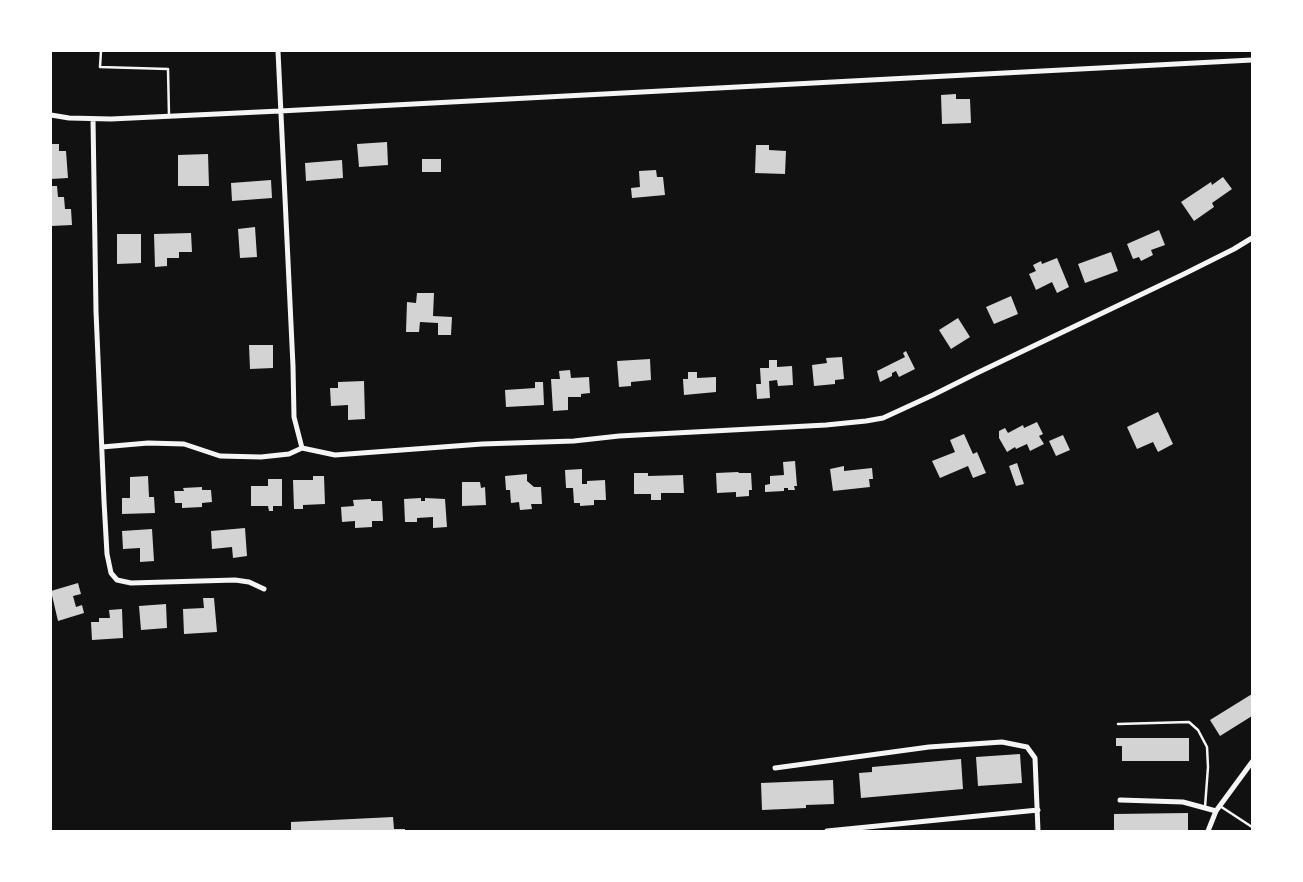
<!DOCTYPE html>
<style>
body{margin:0}
#map{position:relative;width:1303px;height:882px;overflow:hidden;background:#111;font-family:Raleway,sans-serif}
canvas{display:block}
.frame{position:absolute;inset:0;border:52px solid #fff;pointer-events:none}
</style>
<div id="map">
<canvas width="1303" height="882"></canvas>
<div class="frame"></div>
</div>
<script>
const c = document.querySelector('canvas').getContext('2d');
c.lineJoin = 'round';
function fill(path, color) { c.fillStyle = color; c.fill(path, 'evenodd'); }
const shape = rows => new Path2D(rows.map(r => 'M' + r).join(''));
function trace(path, color, width, dash) { c.strokeStyle = color; c.lineWidth = width; c.lineCap = dash ? 'butt' : 'round'; c.setLineDash(dash || []); c.stroke(path); }
const building = shape([
 [956,94,956,99,970,99,971,123,942,124,941,95],
 [387,142,388,165,359,167,357,144],
 [51,144,59,144,59,151,66,151,68,178,51,179],
 [756,145,769,145,769,150,786,151,785,174,755,173],
 [208,154,209,186,178,186,178,155],
 [422,159,441,159,441,172,422,172],
 [342,160,343,178,306,181,305,163],
 [656,170,657,177,663,177,665,195,632,198,631,188,640,187,639,171],
 [1223,177,1232,189,1212,203,1214,207,1194,221,1181,202,1211,182,1212,185],
 [271,180,272,198,232,201,231,183],
 [51,186,57,186,58,197,64,197,65,209,71,209,72,225,51,226],
 [255,227,257,257,240,258,238,229],
 [1159,230,1165,245,1151,250,1153,255,1141,261,1139,257,1133,259,1127,244],
 [191,233,192,252,179,252,179,258,167,258,167,266,155,267,154,234],
 [117,234,141,234,141,263,117,264],
 [1111,252,1118,271,1085,283,1078,264],
 [1057,258,1069,287,1057,293,1052,282,1036,290,1029,274,1036,271,1033,265,1041,261,1042,264],
 [417,293,434,293,433,316,452,317,451,335,438,335,438,323,420,322,419,332,406,332,407,302,416,303],
 [1011,296,1018,314,994,324,986,307],
 [958,318,970,337,951,349,939,330],
 [249,345,273,345,273,368,250,369],
 [906,351,915,369,899,377,896,371,892,373,892,376,880,382,877,371,905,357,903,353],
 [842,357,844,379,835,380,835,384,814,386,812,365,827,363,826,358],
 [650,359,651,380,631,382,631,386,619,387,617,361],
 [769,360,777,360,777,367,792,366,793,385,778,386,777,380,769,381,770,398,757,399,756,384,761,384,760,368,769,368],
 [570,370,571,378,589,377,590,393,581,394,581,397,568,397,568,410,553,411,551,379,560,379,559,371],
 [688,372,697,372,697,378,716,377,716,392,684,395,683,379,688,379],
 [364,381,365,419,348,420,348,405,331,406,330,388,338,388,338,382],
 [535,382,543,382,544,405,506,407,505,390,535,388],
 [1158,412,1173,444,1158,452,1153,442,1137,449,1127,427],
 [1037,422,1043,434,1039,436,1044,444,1030,451,1027,444,1016,449,1015,447,1007,452,999,438,999,431,1005,428,1008,433,1023,425,1024,428],
 [964,434,973,454,977,452,986,473,973,478,968,466,940,478,932,461,955,452,950,440],
 [1063,435,1070,450,1056,456,1049,441],
 [795,461,797,486,794,486,795,490,788,490,788,488,784,488,784,491,765,492,765,485,770,484,770,476,784,475,783,462],
 [1017,463,1024,484,1016,486,1009,466],
 [844,466,844,471,872,468,873,479,869,479,870,487,833,491,830,469],
 [582,469,582,484,587,484,587,481,605,480,606,500,594,500,594,505,580,506,580,503,574,503,573,488,566,488,565,470],
 [738,472,739,473,751,473,752,490,749,490,749,496,736,497,736,492,717,493,716,473],
 [634,473,648,473,648,476,683,475,684,493,661,493,661,500,651,500,651,494,634,494],
 [527,474,527,481,534,487,541,487,542,504,531,504,532,509,520,510,519,502,511,503,510,490,506,490,505,476],
 [148,476,149,497,154,497,155,513,122,514,122,498,130,498,130,477],
 [313,476,324,476,325,504,303,505,303,509,294,509,293,480,313,480],
 [268,479,282,479,282,506,273,506,273,511,269,511,268,506,251,506,251,486,268,486],
 [462,482,480,482,481,488,485,487,486,505,462,506],
 [202,487,202,490,211,490,212,502,202,503,202,507,182,508,182,503,175,503,174,491,184,491,183,488],
 [421,498,421,501,425,501,425,498,445,499,447,527,433,528,433,517,417,518,417,522,405,522,404,499],
 [371,499,371,501,382,501,383,521,372,521,372,527,355,528,355,521,342,522,341,507,354,506,353,500],
 [245,528,247,556,233,558,232,547,212,549,211,531],
 [152,529,154,561,140,562,140,548,123,549,122,531],
 [78,583,81,594,73,596,76,607,82,605,84,613,58,621,51,591],
 [203,598,214,598,217,632,184,634,183,609,204,608],
 [166,604,167,628,141,630,139,606],
 [122,609,123,638,92,640,91,622,99,622,99,618,110,618,109,610],
 [1252,694,1252,716,1220,736,1210,720],
 [1116,738,1189,738,1189,761,1122,761,1122,746,1116,746],
 [1020,754,1022,783,978,786,976,757],
 [961,759,963,789,861,798,859,773,872,772,872,767],
 [833,780,834,804,806,805,806,808,762,810,761,783],
 [1188,813,1188,831,1114,831,1114,814],
 [393,817,394,829,405,829,405,831,291,831,291,822]
]);
const service = shape([
 [101,51,100,67,168,69,169,116],
 [1118,724,1189,722,1198,730,1207,747,1208,767,1205,807],
 [1220,806,1252,827]
]);
const minor = shape([
 [278,51,293,366,294,417,302,448,335,455,482,444,574,441,619,436,826,425,866,421,883,418,933,395,977,373,1184,274,1234,249,1252,238],
 [51,115,69,118,111,119,280,111,1252,60],
 [93,119,96,311,104,501,107,554,111,573,117,580,131,583,235,580,249,582,264,589],
 [102,447,148,443,184,444,220,456,261,457,289,454,302,448],
 [775,768,929,747,1002,742,1027,747,1035,758,1038,831],
 [1120,800,1183,802,1216,811],
 [827,831,1038,810],
 [1208,831,1216,811,1252,762]
]);
fill(building, '#d3d3d3');
trace(service, '#f5f5f5', 2.5);
trace(minor, '#f5f5f5', 5);
</script>
